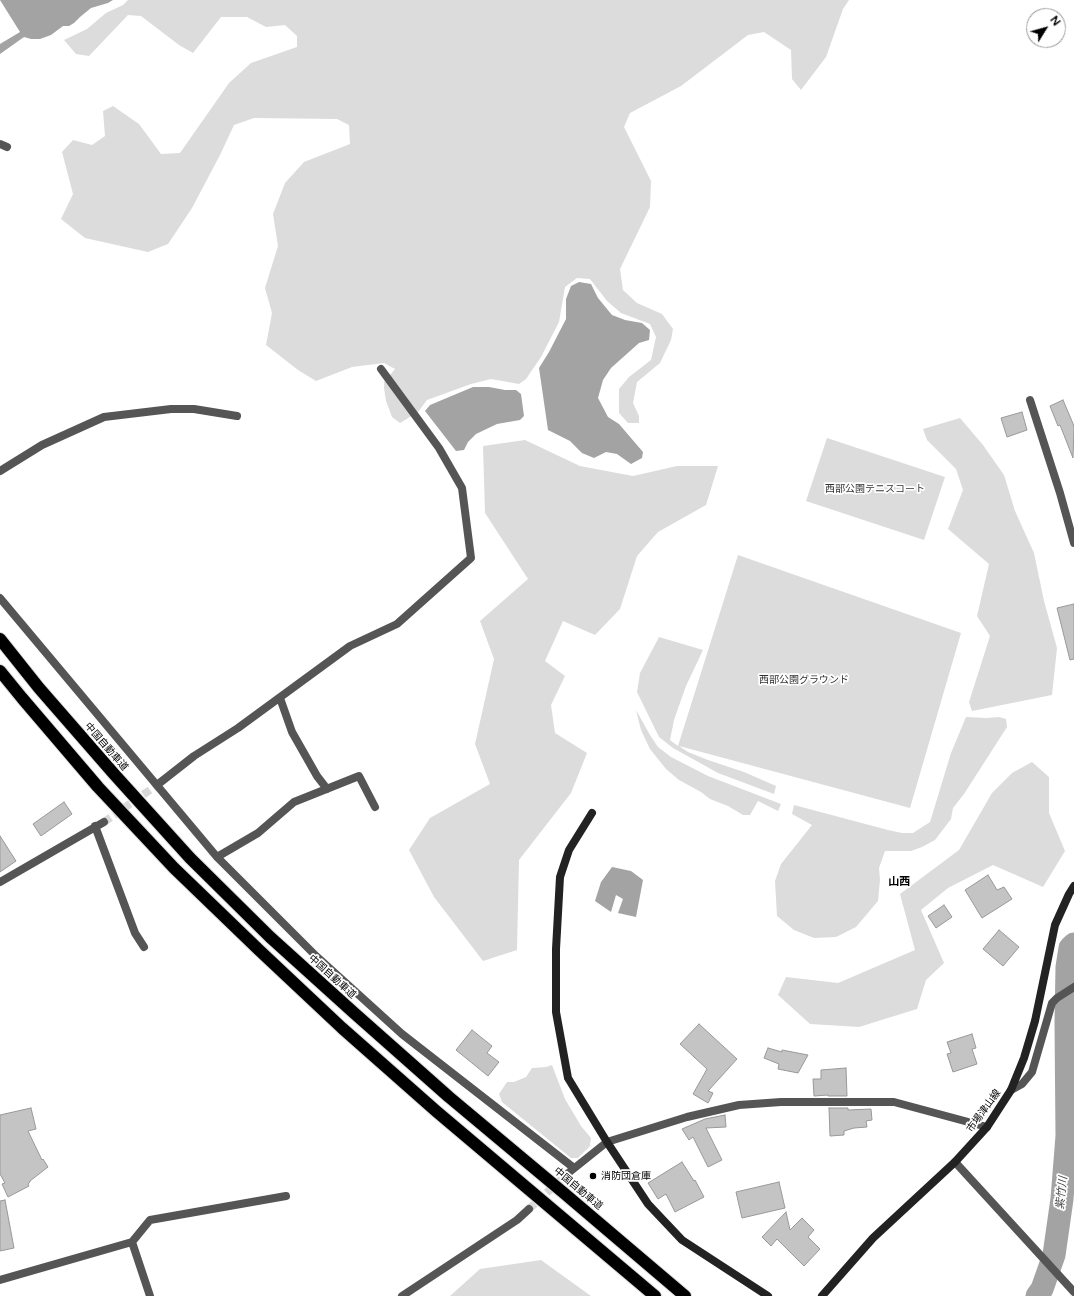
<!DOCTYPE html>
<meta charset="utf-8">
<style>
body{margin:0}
#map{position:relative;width:1074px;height:1296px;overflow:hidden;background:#fff;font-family:"Varela Round",sans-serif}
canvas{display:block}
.north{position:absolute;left:1026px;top:8px;width:40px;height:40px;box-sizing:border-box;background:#fff;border:1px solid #999;border-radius:50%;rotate:53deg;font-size:11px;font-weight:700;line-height:16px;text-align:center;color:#000}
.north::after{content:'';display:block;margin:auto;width:14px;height:18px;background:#000;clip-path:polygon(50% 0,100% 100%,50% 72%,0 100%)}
</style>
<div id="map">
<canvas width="1074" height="1296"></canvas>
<div class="north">N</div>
</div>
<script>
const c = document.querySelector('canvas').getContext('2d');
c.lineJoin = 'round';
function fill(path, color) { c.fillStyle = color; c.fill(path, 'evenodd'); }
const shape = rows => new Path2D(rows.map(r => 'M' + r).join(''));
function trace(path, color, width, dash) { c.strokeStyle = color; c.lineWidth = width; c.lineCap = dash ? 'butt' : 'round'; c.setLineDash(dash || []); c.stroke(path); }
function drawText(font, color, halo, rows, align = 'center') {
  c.font = font + ' "Varela Round","Noto Sans JP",sans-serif'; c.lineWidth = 3.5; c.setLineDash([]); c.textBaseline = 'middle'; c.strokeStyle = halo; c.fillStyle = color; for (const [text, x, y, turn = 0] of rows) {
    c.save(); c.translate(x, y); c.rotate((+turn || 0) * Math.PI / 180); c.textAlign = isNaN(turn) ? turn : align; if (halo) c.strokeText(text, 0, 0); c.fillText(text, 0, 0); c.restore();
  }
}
const green = shape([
 [128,0,849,0,843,9,826,57,801,90,792,79,791,50,764,32,748,35,681,86,630,113,624,127,651,181,650,207,620,269,623,290,637,303,662,314,673,329,671,340,660,363,637,382,633,403,639,416,639,423,628,423,619,413,619,389,629,377,651,360,656,337,650,324,621,313,607,301,590,279,577,278,565,287,559,322,541,357,526,379,519,384,491,379,471,384,427,400,418,412,400,423,392,417,386,401,384,388,384,382,395,369,384,363,352,367,316,381,298,370,266,345,272,313,265,288,278,246,273,214,285,183,304,162,350,144,349,125,337,119,254,118,234,125,220,155,192,208,168,244,148,252,85,238,61,219,73,194,62,152,73,140,92,145,105,136,103,111,113,106,139,124,161,154,180,153,229,83,251,63,297,47,297,36,285,25,266,27,247,17,221,17,193,53,179,45,141,16,128,15,89,56,76,54,64,40,87,29,106,13,123,5],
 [960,418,983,445,1004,475,1015,511,1034,553,1044,601,1057,648,1052,695,972,711,969,702,990,636,977,616,989,564,948,529,963,490,956,469,927,440,923,429],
 [827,438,945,477,924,540,806,501],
 [525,440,580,466,633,476,677,466,718,466,706,505,658,532,637,556,620,609,595,635,563,621,545,661,565,676,551,705,555,733,587,753,571,793,519,860,517,950,483,961,434,897,409,850,430,818,490,784,475,744,494,659,480,621,528,579,485,513,483,446],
 [738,555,961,633,910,808,679,746,688,752,708,760,744,772,776,786,774,794,718,773,673,748,659,737,637,692,640,673,659,637,703,650,686,686,674,720,670,740,678,746],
 [636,710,650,735,658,747,671,757,708,776,781,804,778,811,758,801,750,815,743,815,728,806,710,799,701,792,679,780,666,769,650,749,641,730],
 [966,717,987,718,999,717,1006,719,1007,727,964,794,953,808,951,819,935,840,922,847,911,851,885,851,879,868,880,880,878,901,856,927,836,937,814,938,794,930,777,916,775,881,781,864,812,825,792,814,794,805,888,830,902,833,913,833,930,822,951,753],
 [1032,762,1049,777,1049,813,1065,851,1043,887,993,865,948,888,921,910,944,963,926,980,917,1009,859,1027,810,1024,778,995,786,977,838,983,915,950,900,894,959,850,992,793,1012,773],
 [552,1065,565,1099,581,1126,591,1138,590,1146,578,1158,571,1158,502,1102,499,1094,507,1082,514,1082,526,1077,532,1068,546,1067],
 [541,1260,591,1296,450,1296,480,1269]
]);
const water = shape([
 [0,0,113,0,108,3,91,8,80,17,74,23,69,26,63,26,51,35,40,39,31,39,24,37,0,54,0,44,20,32],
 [579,282,591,284,598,298,612,315,625,320,642,323,650,330,649,340,639,343,611,368,603,380,598,398,608,417,619,424,643,452,642,458,631,464,617,454,606,452,594,458,582,453,570,441,548,430,539,368,549,352,566,319,566,299,571,286],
 [473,387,489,387,505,390,516,390,521,394,524,416,520,420,497,424,476,434,468,442,464,450,456,451,425,411,430,405],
 [612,867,631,871,643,880,636,917,618,913,623,899,616,895,611,912,595,901,601,882]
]);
const river = shape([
 [1037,1296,1042,1289,1054,1255,1062,1199,1067,1136,1066,1023,1067,967,1070,948,1074,944]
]);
const building = shape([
 [1063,400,1074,426,1073,458,1060,425,1058,426,1050,406,1063,400],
 [1022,412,1027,430,1007,437,1001,418,1022,412],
 [1074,604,1074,659,1070,660,1057,608,1074,604],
 [64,802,72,814,41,836,33,824,64,802],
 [0,836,16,861,0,872,0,836],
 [988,875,997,890,1004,887,1012,899,982,918,965,890,988,875],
 [944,905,952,917,936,928,928,916,944,905],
 [999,930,1019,947,1003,966,983,949,999,930],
 [699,1024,737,1059,708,1091,713,1093,708,1103,693,1094,707,1069,680,1044,699,1024],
 [472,1030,492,1046,487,1053,499,1062,488,1076,456,1050,472,1030],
 [972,1034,976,1048,972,1049,977,1064,953,1072,947,1054,951,1053,947,1042,972,1034],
 [768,1048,782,1052,782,1050,808,1055,798,1073,778,1069,779,1064,764,1058,768,1048],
 [846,1068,847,1096,828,1096,828,1095,814,1096,813,1079,821,1079,821,1070,846,1068],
 [31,1108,36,1129,28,1131,42,1160,43,1159,48,1167,30,1181,30,1182,28,1184,29,1186,8,1197,2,1184,5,1183,0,1174,0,1115,31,1108],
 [829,1108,848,1108,848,1110,871,1109,872,1120,866,1121,867,1127,854,1128,844,1131,844,1135,830,1136,829,1108],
 [725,1115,726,1127,706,1128,722,1160,708,1167,693,1137,689,1140,682,1129,705,1119,725,1115],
 [682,1162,694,1181,695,1180,704,1197,675,1212,666,1194,658,1199,648,1183,682,1162],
 [779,1182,785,1208,742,1218,736,1192,779,1182],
 [5,1200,14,1248,0,1251,0,1201,5,1200],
 [786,1212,790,1230,802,1218,814,1230,808,1237,820,1249,804,1266,777,1239,771,1246,762,1237,786,1212]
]);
const streetTunnel = shape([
 [104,822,157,785],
 [529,1209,567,1174]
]);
const street = shape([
 [0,144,7,147],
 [1030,400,1060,493,1074,543],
 [0,471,42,445,104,417,171,409,194,409,237,416],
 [0,598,217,857,316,956,402,1034,574,1168],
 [280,698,292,732,317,776,327,789],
 [157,785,194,756,238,728,350,646,397,624,471,558,462,488,439,448,381,369],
 [95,826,135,933,144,947],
 [217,857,258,833,294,802,359,776,375,807],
 [0,882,104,822],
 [1011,1090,1022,1084,1032,1072,1052,1003,1057,998,1074,987],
 [955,1162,1074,1292],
 [567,1174,607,1142,687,1117,739,1105,781,1102,894,1102,987,1127],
 [0,1280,132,1242],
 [150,1296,132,1242,150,1220,286,1196],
 [402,1296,517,1220,529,1209]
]);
const secondary = shape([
 [592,813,569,850,560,877,556,949,556,1012,568,1078,607,1142,648,1204,682,1240,768,1296],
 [822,1296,873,1238,955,1162,987,1127,1011,1090,1024,1058,1035,1021,1055,925,1069,894,1074,886]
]);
const highway = shape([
 [0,639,39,688,114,774,190,858,270,937,353,1012,449,1097,565,1194,685,1296],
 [0,671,22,698,98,787,174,868,259,950,342,1028,436,1111,655,1296]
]);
const markers = [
 [593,1176,4,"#000"]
];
const parkNames = [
 ["西部公園テニスコート",875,489],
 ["西部公園グラウンド",804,680]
];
const streetNames = [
 ["中国自動車道",106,747,49],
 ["中国自動車道",332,977,42],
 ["市場津山線",984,1111,-54],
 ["中国自動車道",578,1189,40]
];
const poiNames = [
 ["消防団倉庫",601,1176]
];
const neighbourhoodNames = [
 ["山西",899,882]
];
const waterNames = [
 ["紫竹川",1062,1193,-84]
];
fill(green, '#dcdcdc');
fill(water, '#a3a3a3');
trace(river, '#a3a3a3', 23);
fill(building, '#c4c4c4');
trace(building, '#999', 1);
trace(streetTunnel, '#d9d9d9', 8, [8, 4]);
trace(highway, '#dbdbdb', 14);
trace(street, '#555', 8);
trace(secondary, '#222', 8);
trace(highway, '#000', 12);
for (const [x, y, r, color] of markers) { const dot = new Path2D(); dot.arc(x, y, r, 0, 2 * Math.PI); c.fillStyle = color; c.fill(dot); trace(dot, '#fff', 1.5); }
drawText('10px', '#333', '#fff', parkNames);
drawText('10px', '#000', '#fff', streetNames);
drawText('10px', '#000', '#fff', poiNames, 'left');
drawText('bold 11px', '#000', '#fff', neighbourhoodNames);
drawText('italic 11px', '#444', '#fff', waterNames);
</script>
